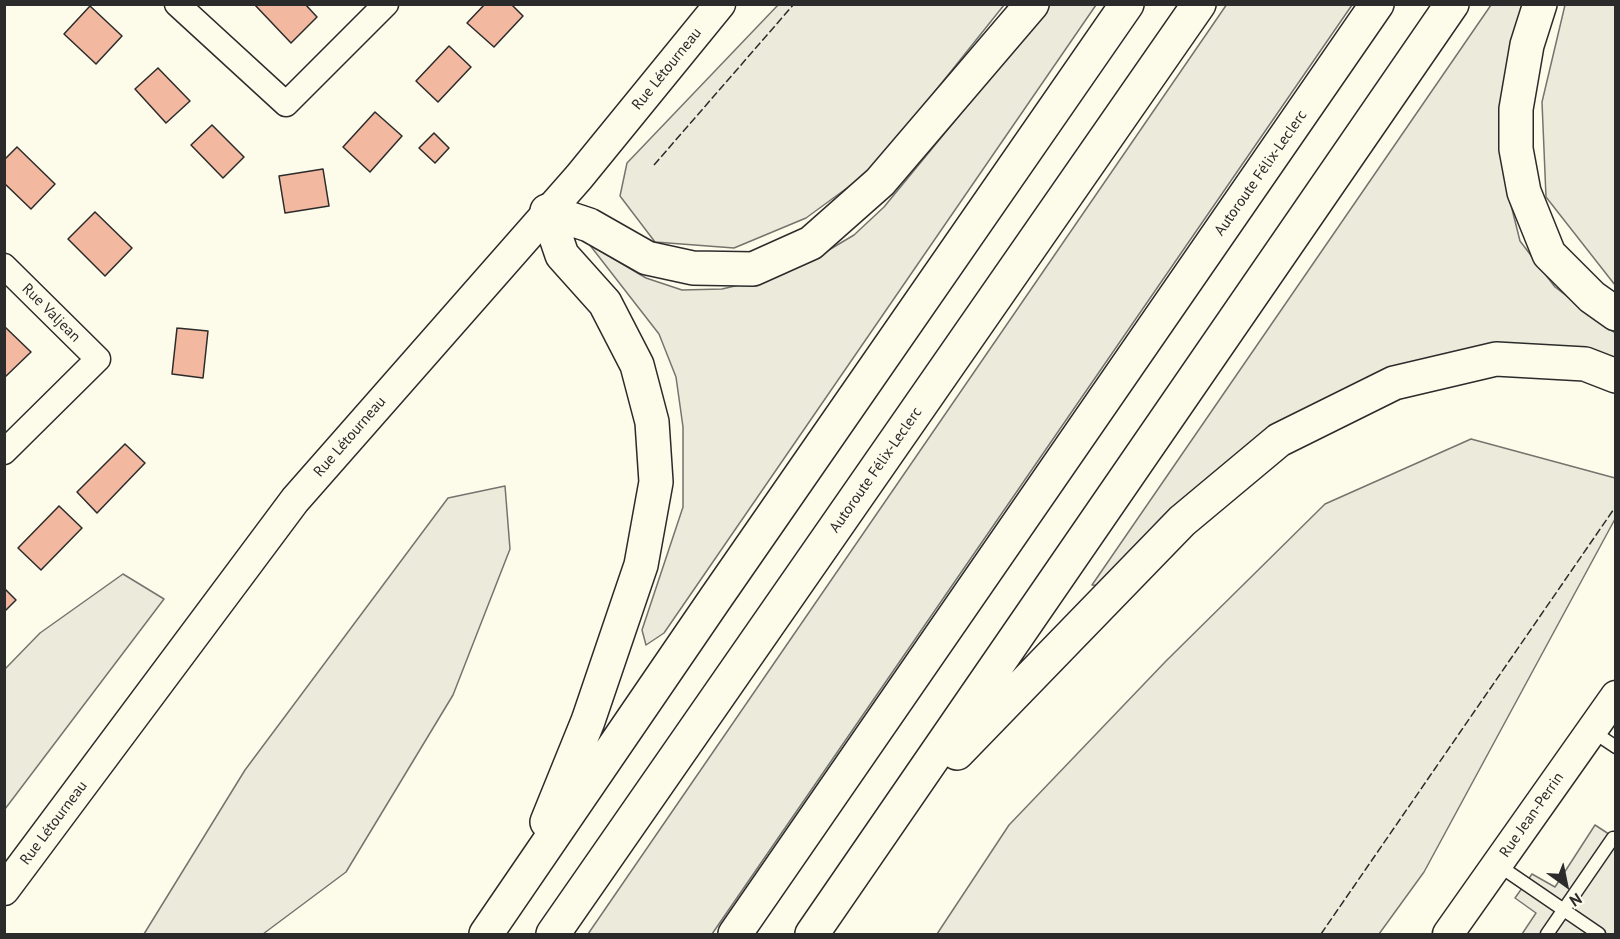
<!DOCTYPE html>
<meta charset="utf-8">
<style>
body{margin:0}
#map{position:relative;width:1620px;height:939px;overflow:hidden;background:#fdfbea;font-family:"PT Sans",sans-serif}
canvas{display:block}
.frame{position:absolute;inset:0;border:6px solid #2b2b2b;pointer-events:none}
.north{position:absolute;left:1536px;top:855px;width:60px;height:60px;-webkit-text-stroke:4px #fdfbea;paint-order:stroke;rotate:147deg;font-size:16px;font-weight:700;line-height:24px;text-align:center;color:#2b2b2b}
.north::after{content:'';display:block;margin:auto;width:21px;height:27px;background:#2b2b2b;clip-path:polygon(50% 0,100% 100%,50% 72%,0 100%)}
</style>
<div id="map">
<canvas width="1620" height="939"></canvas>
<div class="frame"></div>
<div class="north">N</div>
</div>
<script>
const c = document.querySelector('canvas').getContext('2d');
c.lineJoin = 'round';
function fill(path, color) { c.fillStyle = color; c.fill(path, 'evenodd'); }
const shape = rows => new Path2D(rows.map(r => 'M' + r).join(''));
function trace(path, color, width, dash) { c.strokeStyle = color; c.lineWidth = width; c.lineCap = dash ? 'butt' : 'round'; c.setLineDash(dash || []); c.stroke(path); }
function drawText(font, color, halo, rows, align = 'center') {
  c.font = font + ' "PT Sans",sans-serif'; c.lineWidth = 4.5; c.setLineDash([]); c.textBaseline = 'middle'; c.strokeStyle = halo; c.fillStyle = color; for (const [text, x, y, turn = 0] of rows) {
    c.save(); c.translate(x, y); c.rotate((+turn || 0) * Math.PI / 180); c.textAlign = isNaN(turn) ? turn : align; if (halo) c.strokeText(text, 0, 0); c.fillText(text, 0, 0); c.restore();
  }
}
const green = shape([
 [1227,4,1352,5,712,934,588,934,1227,4],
 [778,5,1004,5,873,169,806,218,734,248,655,242,620,196,627,163,778,5],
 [1050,5,1096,5,664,633,646,645,642,630,683,507,683,427,676,377,659,334,589,244,646,278,682,290,722,289,765,279,812,260,854,235,884,207,1050,5],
 [1491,5,1527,5,1507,61,1501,136,1507,189,1520,241,1555,287,1615,333,1615,368,1503,352,1240,451,1175,505,1104,586,1092,585,1491,5],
 [1565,5,1615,5,1615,285,1546,197,1542,102,1565,5],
 [1471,439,1615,478,1615,519,1424,872,1379,934,937,934,1009,825,1166,661,1325,504,1471,439],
 [505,486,510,549,453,695,346,872,263,934,144,934,245,770,448,498,505,486],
 [123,574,164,599,5,809,5,669,40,633,123,574]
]);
const parking = shape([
 [1595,825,1615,838,1615,934,1522,934,1536,913,1515,898,1532,874,1555,887,1595,825]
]);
const building = shape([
 [254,4,305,4,317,17,291,43,254,4],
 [485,4,511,4,523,16,494,47,467,23,485,4],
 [90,6,122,36,96,64,64,34,90,6],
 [449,46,471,67,438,102,416,81,449,46],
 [158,68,190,101,166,123,135,89,158,68],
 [375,112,402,136,370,172,343,147,375,112],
 [212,125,244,157,223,178,191,145,212,125],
 [434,133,449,148,435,163,419,148,434,133],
 [17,147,55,184,31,209,4,183,4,160,17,147],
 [323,169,329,206,285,213,279,176,323,169],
 [95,212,132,248,105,276,68,239,95,212],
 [4,326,31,352,4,378,4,326],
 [177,328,208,331,203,378,172,374,177,328],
 [125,444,145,463,97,513,77,492,125,444],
 [59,506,82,528,41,570,18,548,59,506],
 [4,588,16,600,4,612,4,588]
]);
const service = shape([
 [1592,731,1616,747],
 [1498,865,1599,934],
 [1547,934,1613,838]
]);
const minor = shape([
 [177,4,286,104,386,4],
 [4,266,98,359,4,452]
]);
const tertiary = shape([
 [4,890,295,500,579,177,720,4],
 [1448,934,1616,696]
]);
const motorway = shape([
 [1540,4,1527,45,1516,109,1516,149,1524,192,1549,254,1592,297,1616,314],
 [547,211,562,255,605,303,637,365,652,422,656,482,641,565,588,721,547,822],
 [547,211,589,225,647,258,693,268,753,269,811,243,880,182,1032,4],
 [957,753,1182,521,1279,440,1394,383,1496,359,1585,364,1616,376],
 [486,934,715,599,1127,4],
 [553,934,1199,4],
 [735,934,1377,4],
 [812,934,1452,4]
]);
const fence = shape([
 [654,165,794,4],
 [1321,934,1616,506]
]);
const streetNames = [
 ["Rue Létourneau",667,69,-51],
 ["Autoroute Félix-Leclerc",1261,173,-55],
 ["Rue Valjean",51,313,45],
 ["Rue Létourneau",350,437,-49],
 ["Autoroute Félix-Leclerc",876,470,-55],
 ["Rue Jean-Perrin",1532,815,-55],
 ["Rue Létourneau",54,823,-53]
];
fill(green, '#ecebdb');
trace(green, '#74746e', 1.5);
fill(parking, '#eceadb');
trace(parking, '#74746e', 1.5);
fill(building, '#f2b8a0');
trace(building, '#2b2b2b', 1.5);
trace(service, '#2b2b2b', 15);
trace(minor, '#2b2b2b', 27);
trace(tertiary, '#2b2b2b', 33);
trace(motorway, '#2b2b2b', 36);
trace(service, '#fdfbea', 12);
trace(minor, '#fdfbea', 24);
trace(tertiary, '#fdfbea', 30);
trace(motorway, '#fdfbea', 33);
trace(fence, '#2b2b2b', 1.5, [8, 3]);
drawText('15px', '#2b2b2b', '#fdfbea', streetNames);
</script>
